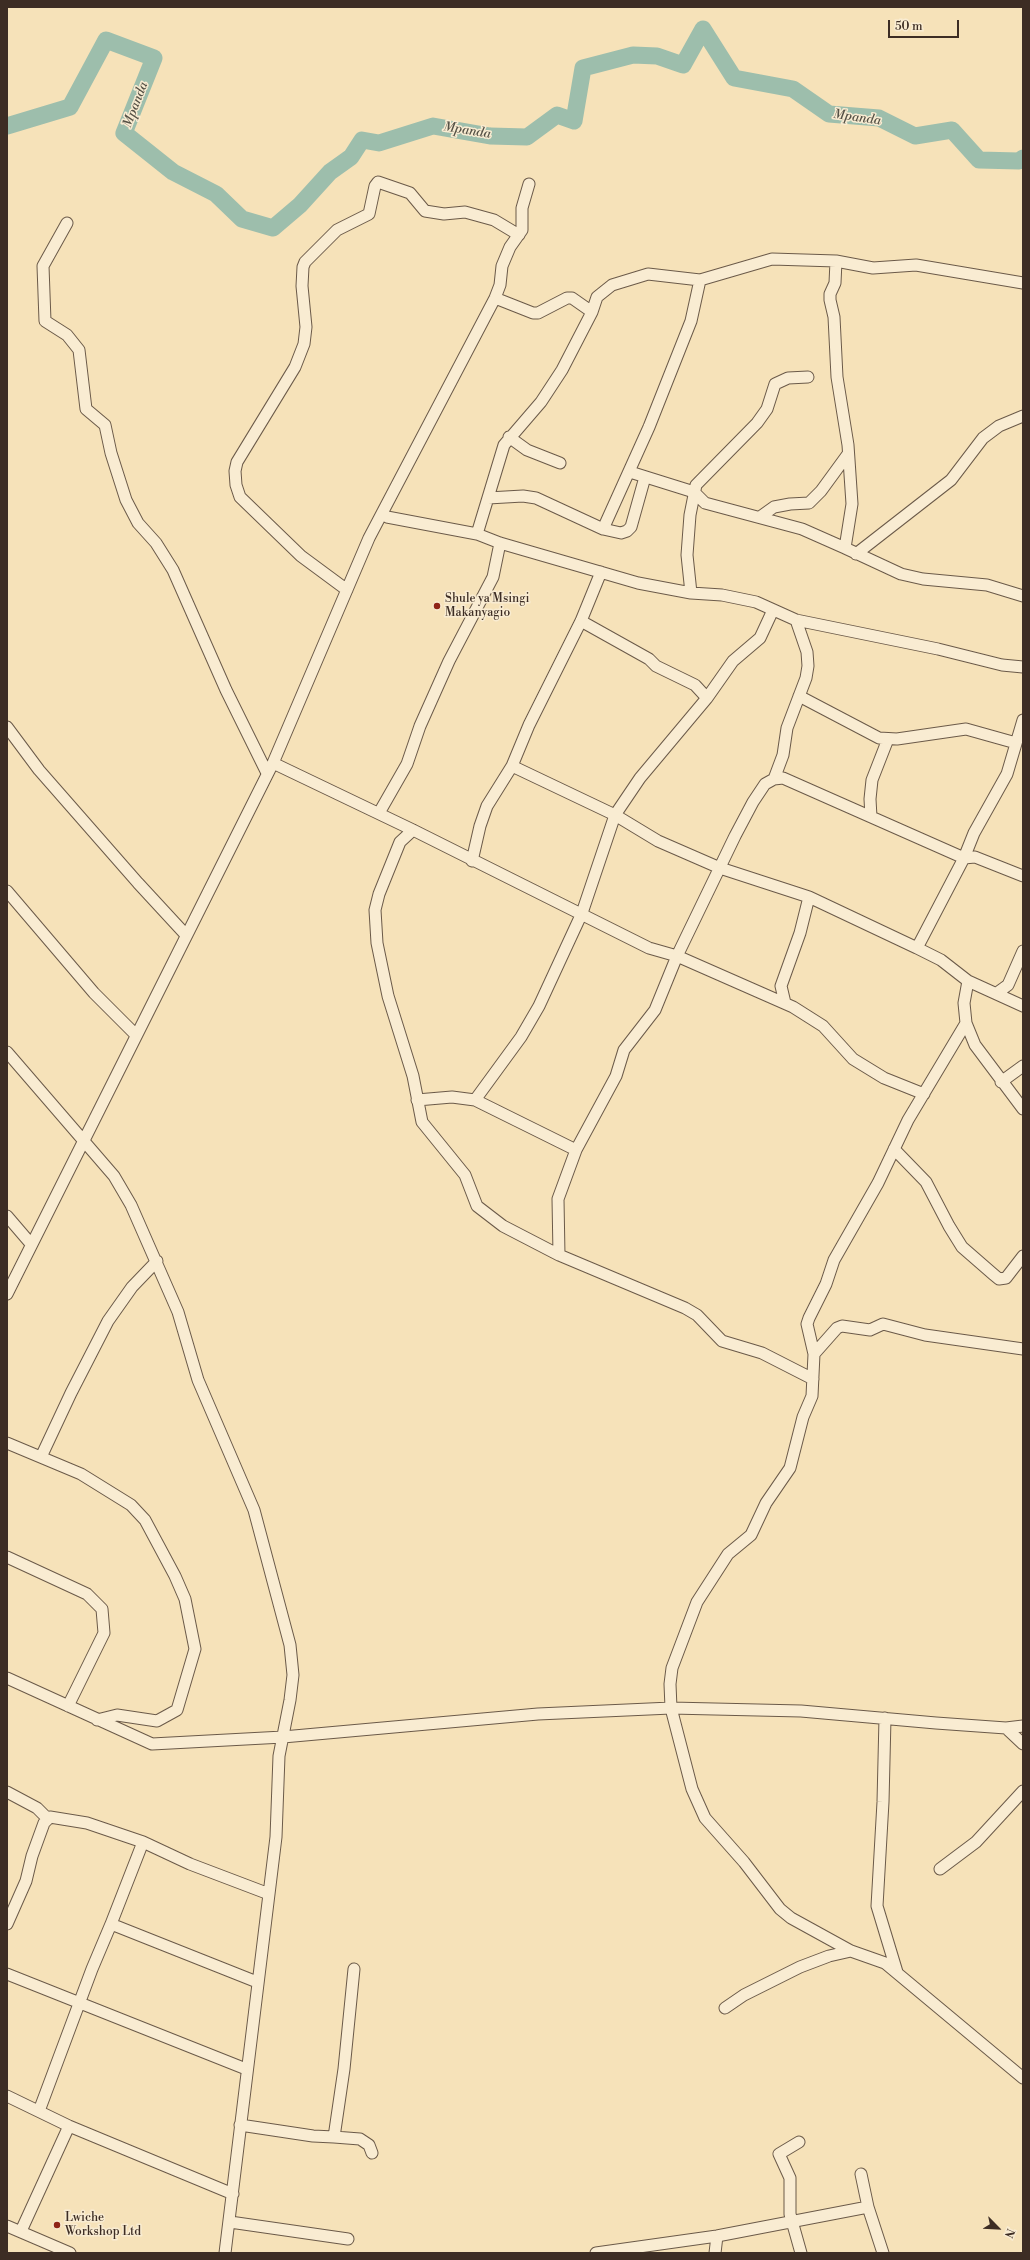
<!DOCTYPE html>
<style>
body{margin:0}
#map{position:relative;width:1030px;height:2260px;overflow:hidden;background:#f6e2b9;font-family:"Libre Bodoni",serif}
canvas{display:block}
.frame{position:absolute;inset:0;border:8px solid #3d2d24;pointer-events:none}
.north{position:absolute;left:978px;top:2208px;width:40px;height:40px;-webkit-text-stroke:3px #f9ecd2;paint-order:stroke;rotate:114deg;font-size:11px;font-weight:700;line-height:16px;text-align:center;color:#3d2d24}
.north::after{content:'';display:block;margin:auto;width:14px;height:18px;background:#3d2d24;clip-path:polygon(50% 0,100% 100%,50% 72%,0 100%)}
.scale{position:absolute;left:888px;top:20px;width:71px;height:18px;box-sizing:border-box;border:2px solid #3d2d24;border-top:0;padding-left:5px;font-size:12px;line-height:14px;white-space:nowrap;color:#3d2d24;-webkit-text-stroke:3px #f9ecd2;paint-order:stroke}
</style>
<div id="map">
<canvas width="1030" height="2260"></canvas>
<div class="frame"></div>
<div class="north">N</div>
<div class="scale">50 m</div>
</div>
<script>
const c = document.querySelector('canvas').getContext('2d');
c.lineJoin = 'round';
const shape = rows => new Path2D(rows.map(r => 'M' + r).join(''));
function trace(path, color, width, dash) { c.strokeStyle = color; c.lineWidth = width; c.lineCap = dash ? 'butt' : 'round'; c.setLineDash(dash || []); c.stroke(path); }
function drawText(font, color, halo, rows, align = 'center') {
  c.font = font + ' "Libre Bodoni",serif'; c.lineWidth = 3; c.setLineDash([]); c.textBaseline = 'middle'; c.strokeStyle = halo; c.fillStyle = color; for (const [text, x, y, turn = 0] of rows) {
    c.save(); c.translate(x, y); c.rotate((+turn || 0) * Math.PI / 180); c.textAlign = isNaN(turn) ? turn : align; if (halo) c.strokeText(text, 0, 0); c.fillText(text, 0, 0); c.restore();
  }
}
const river = shape([
 [7,126,70,107,106,40,154,58,124,133,173,172,216,194,242,219,273,228,300,205,330,172,351,157,362,140,379,143,433,126,490,136,527,137,557,115,574,121,583,68,633,55,657,56,683,65,703,29,734,78,793,89,829,114,879,118,915,136,952,130,979,160,1019,161,1023,158]
]);
const minor = shape([
 [67,223,43,266,45,321,67,335,79,350,86,409,105,425,111,453,126,500,138,523,156,543,173,570,226,690,267,773],
 [836,261,835,283,830,294,830,300,834,317,837,377,848,445,852,504,845,548,901,574,923,579,987,585,1023,596],
 [495,298,533,313,538,313,567,298,572,298,592,312],
 [509,437,527,450,560,463],
 [630,472,694,492,705,503,802,529,845,548],
 [488,498,523,496,536,498,603,529,621,533,627,531,631,527,645,477],
 [387,517,477,534,500,543,638,583,691,593,722,595,756,602,796,620,938,649,1002,665,1023,667],
 [760,517,774,507,790,504,809,503,821,491,848,454],
 [603,529,649,427,691,321,700,280],
 [477,534,504,445,541,402,562,370,592,312,597,297,612,285,648,274,700,280,772,259,836,261,873,268,916,265,1023,283],
 [856,554,951,480,983,438,999,426,1023,416],
 [347,590,301,556,240,497,236,485,235,471,237,462,295,367,304,344,306,327,302,286,303,267,305,262,337,230,369,214,375,186,378,182,410,193,425,211,444,214,465,212,494,220,519,235],
 [691,593,687,555,690,515,696,485,757,423,767,409,775,384,788,378,808,377],
 [581,621,649,659,656,666,695,685,707,698],
 [799,696,879,738,897,739,966,729,1016,743],
 [7,727,39,770,138,883,186,935],
 [273,763,413,830,649,948,677,956,793,1007,823,1026,853,1059,884,1078,924,1094],
 [512,766,615,815,658,841,720,868,809,897,917,948,941,960,968,981,1023,1006],
 [774,779,783,755,787,728,806,678,808,666,807,652,796,620],
 [379,813,407,764,420,726,449,661,493,577,500,543],
 [871,817,870,799,872,780,888,739],
 [413,830,400,842,379,894,375,910,377,943,388,996,413,1076,422,1122,465,1175,477,1206,503,1226,559,1255,685,1308,697,1315,722,1341,762,1353,813,1379],
 [472,861,480,826,487,806,512,766,529,725,581,621,601,572],
 [7,891,94,993,135,1034],
 [917,948,964,858,974,833,1007,774,1023,720],
 [968,981,964,1003,966,1023,975,1045,1023,1109],
 [997,993,1008,985,1023,951],
 [785,1003,781,986,800,933,809,897],
 [966,1023,908,1120,878,1183,834,1260,826,1284,809,1318,807,1324,814,1354,812,1396,803,1417,790,1468,766,1503,751,1535,728,1554,697,1602,672,1668,670,1684,671,1708,692,1789,705,1818,744,1862,780,1909,791,1918,851,1951,885,1963,1023,2078],
 [7,1052,114,1176,131,1205,178,1312,198,1380,254,1510,290,1645,293,1675,290,1700,279,1756,276,1837,225,2253],
 [1001,1082,1023,1066],
 [417,1100,452,1097,475,1100,576,1150],
 [475,1100,521,1037,539,1006,582,913,615,815,640,778,707,698,733,661,760,638,773,610],
 [894,1149,926,1182,949,1226,962,1247,993,1274,999,1279,1006,1278,1023,1256],
 [7,1216,31,1244],
 [559,1255,558,1199,576,1150,616,1076,624,1050,655,1010,677,956,735,836,753,802,765,784,774,779,783,778,964,858,975,857,1023,876],
 [7,1294,273,763,369,538,495,298,500,285,502,266,510,247,522,230,522,208,529,184],
 [814,1354,837,1328,842,1326,870,1330,883,1324,925,1335,1023,1349],
 [7,1443,81,1474,131,1505,145,1520,175,1576,185,1599,195,1649,177,1710,157,1721,117,1715,97,1720],
 [41,1457,71,1393,108,1321,132,1287,157,1261],
 [7,1557,87,1594,102,1609,104,1633,68,1706],
 [7,1678,152,1744,283,1737,538,1714,671,1708,801,1711,936,1723,1006,1728,1023,1726],
 [885,1718,883,1802,877,1906,897,1972],
 [1006,1728,1023,1744],
 [7,1792,37,1808,48,1819],
 [940,1869,976,1842,1023,1791],
 [7,1924,26,1881,32,1856,44,1823,50,1817,87,1823,143,1842,190,1864,269,1894],
 [111,1924,143,1842],
 [7,1974,246,2069],
 [725,2008,744,1995,800,1967,829,1956,851,1951],
 [7,2096,69,2126,233,2194],
 [39,2111,92,1969,111,1924,257,1982],
 [240,2125,313,2136,334,2137,344,2069,354,1969],
 [334,2137,360,2139,369,2145,372,2153],
 [799,2142,779,2154,790,2178,790,2214,801,2253],
 [861,2174,868,2207],
 [230,2222,348,2239],
 [7,2226,70,2253],
 [21,2231,69,2126],
 [596,2253,717,2236,868,2207,883,2253],
 [715,2253,717,2236]
]);
const markers = [
 [437,606,4,"#8f2418"],
 [57,2225,4,"#8f2418"]
];
const poiNames = [
 ["Shule ya Msingi",445,599],
 ["Makanyagio",445,613],
 ["Lwiche",65,2218],
 ["Workshop Ltd",65,2232]
];
const waterNames = [
 ["Mpanda",136,105,-69],
 ["Mpanda",857,118,8],
 ["Mpanda",467,131,9]
];
trace(river, '#9dbeac', 17);
trace(minor, '#6b5a49', 13);
trace(minor, '#f9ecd2', 11);
for (const [x, y, r, color] of markers) { const dot = new Path2D(); dot.arc(x, y, r, 0, 2 * Math.PI); c.fillStyle = color; c.fill(dot); trace(dot, '#f9ecd2', 1.5); }
drawText('12px', '#3d2d24', '#f9ecd2', poiNames, 'left');
drawText('italic 13px', '#555146', '#f9ecd2', waterNames);
</script>
